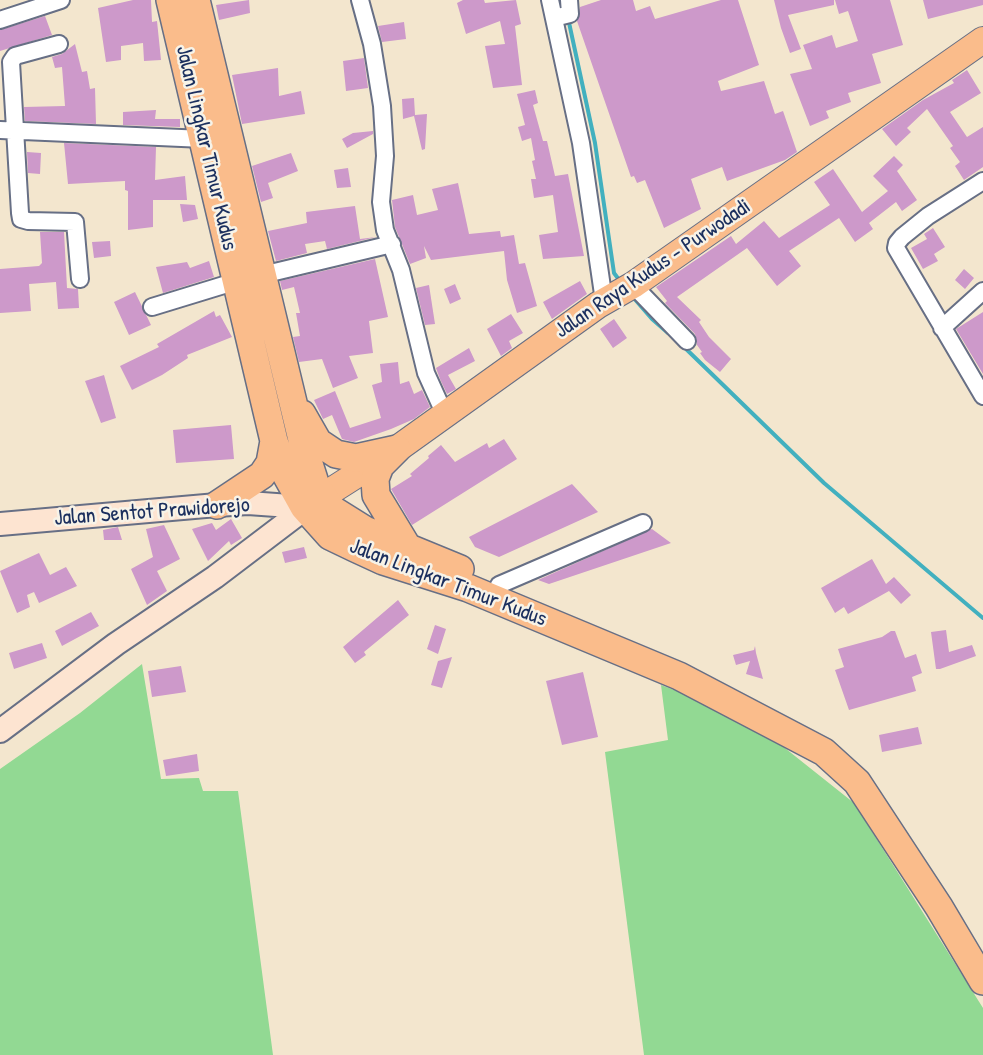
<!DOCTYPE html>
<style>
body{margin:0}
canvas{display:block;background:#f3e6ce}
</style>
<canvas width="983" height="1055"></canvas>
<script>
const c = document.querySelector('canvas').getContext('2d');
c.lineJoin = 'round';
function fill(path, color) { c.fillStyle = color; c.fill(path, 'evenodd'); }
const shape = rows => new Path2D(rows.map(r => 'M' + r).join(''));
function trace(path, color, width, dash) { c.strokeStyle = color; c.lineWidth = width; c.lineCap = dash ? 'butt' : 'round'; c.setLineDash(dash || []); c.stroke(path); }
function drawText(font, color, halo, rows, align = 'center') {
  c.font = font + ' "Patrick Hand",sans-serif'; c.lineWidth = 5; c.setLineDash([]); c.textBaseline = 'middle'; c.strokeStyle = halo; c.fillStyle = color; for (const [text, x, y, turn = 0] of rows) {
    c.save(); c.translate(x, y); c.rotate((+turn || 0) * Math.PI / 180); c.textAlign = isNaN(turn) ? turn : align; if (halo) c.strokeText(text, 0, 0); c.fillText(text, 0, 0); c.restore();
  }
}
const green = shape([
 [142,664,161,779,199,778,203,791,238,791,273,1055,0,1055,0,769,80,713],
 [661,685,727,710,766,733,854,803,983,1008,983,1055,644,1055,605,752,668,740]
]);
const stream = shape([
 [568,18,595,143,614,273,620,281],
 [632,296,652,319,668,333],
 [683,346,824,483,983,618]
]);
const building = shape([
 [133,0,151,0,152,22,157,21,161,60,144,61,143,43,121,46,121,60,106,62,98,8],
 [249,0,250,13,219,20,216,5],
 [463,0,484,0,485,3,516,0,521,24,515,26,522,85,493,88,485,46,505,44,500,21,466,34,457,3],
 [601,0,633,0,636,11,650,6,655,19,721,0,738,0,759,65,718,81,721,91,764,81,775,114,783,111,797,152,785,160,727,181,722,167,691,179,701,209,664,228,645,180,637,183,634,176,631,177,577,21,580,7],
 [774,0,834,0,834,5,788,15,801,49,790,53,781,28],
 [835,0,890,0,903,45,872,54,881,83,848,93,851,102,826,111,829,118,810,126,790,74,812,69,803,45,832,35,836,48,858,41,848,11,839,14],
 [923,0,983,0,983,5,928,19],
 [45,16,52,35,0,51,0,30],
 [404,22,406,39,382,42,378,26],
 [75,44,82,72,87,71,90,89,95,88,96,124,25,121,24,107,65,106,62,67,55,68,52,57,62,54],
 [364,58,368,88,346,91,343,61],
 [278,68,279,96,301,91,305,114,242,124,232,75],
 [967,70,981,93,950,112,967,137,983,127,983,167,964,180,955,166,960,162,950,148,953,146,927,109,907,128,911,132,896,146,882,129,923,100,954,83,952,80],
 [535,90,538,103,533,105,543,141,547,141,555,176,568,174,584,256,543,259,539,235,558,232,553,195,534,198,531,179,536,179,532,161,535,160,531,138,522,141,518,127,525,125,517,94],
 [414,98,415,115,427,114,425,149,422,150,414,116,403,119,402,99],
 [156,110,155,119,180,119,180,127,123,125,123,112],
 [373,131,373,134,347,148,342,139,353,133],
 [64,143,156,147,155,180,185,176,187,200,153,200,153,227,128,230,128,191,125,190,125,181,68,184],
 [27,152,41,153,40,174,28,173],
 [291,153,298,171,268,183,273,198,261,202,252,166],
 [894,156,903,165,897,171,917,200,902,211,896,202,869,223,873,229,855,242,839,218,789,251,801,266,777,286,747,248,677,297,701,320,699,322,709,337,731,359,720,372,705,360,700,353,702,352,697,345,695,334,665,303,667,301,656,287,731,236,736,244,764,221,779,238,830,205,814,182,833,169,862,212,888,191,873,176],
 [348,168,351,187,337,188,334,170],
 [458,183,469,234,500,231,501,237,514,235,519,264,525,263,537,306,517,313,507,280,504,251,431,260,424,246,426,258,410,264,395,227,392,200,413,195,417,215,438,210,432,189],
 [180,204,195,205,198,219,183,222],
 [355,206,360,239,376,237,327,249,325,241,305,244,307,253,276,261,268,231,307,223,306,212],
 [933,228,945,247,934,254,938,261,923,269,911,248,927,239,924,234],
 [40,232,64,232,67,288,78,289,79,308,58,309,56,282,29,284,31,311,0,313,0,269,39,266,42,263],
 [110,241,111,256,94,258,92,242],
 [375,259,388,317,369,321,373,353,349,356,358,378,333,388,322,359,299,362,293,337,300,336,296,313,300,313,294,287,282,290,280,281],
 [209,261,214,277,163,293,156,267,187,262,190,268],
 [964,269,974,278,965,289,955,280],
 [580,281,587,294,552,319,543,302],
 [455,284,461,299,450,304,444,289],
 [429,285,435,324,425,325,416,288],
 [135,292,151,325,129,335,114,302],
 [214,311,216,317,220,315,232,337,187,355,188,358,162,375,132,390,120,366,159,347,157,344],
 [983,312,983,374,956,329],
 [511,314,523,333,509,341,512,348,501,356,487,329],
 [614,319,627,338,613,348,600,329],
 [469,348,475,361,448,375,456,389,447,394,440,379,446,376,440,379,436,368],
 [398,362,400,384,409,381,414,394,422,390,430,407,414,419,391,429,354,442,342,439,332,415,323,419,314,400,335,391,350,428,381,418,372,385,382,382,380,364],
 [104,375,116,418,101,423,85,381],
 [231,425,234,459,176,463,173,430],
 [504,439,517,459,412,525,391,489,412,476,410,474,429,458,428,456,441,445,455,462,487,443,489,448],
 [572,484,598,512,499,557,475,547,469,537],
 [231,519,242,538,231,545,229,541,208,561,192,529,212,523,216,530],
 [164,525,180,559,157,571,167,591,147,605,131,569,153,557,146,529],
 [118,527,122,540,104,540,103,530],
 [652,529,671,543,549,584,538,580],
 [304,547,307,558,285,563,282,552],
 [39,553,50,575,66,567,77,586,39,603,34,592,27,595,30,607,17,613,0,571],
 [872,559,886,584,894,577,911,595,901,604,889,591,848,614,844,607,835,613,821,588],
 [398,600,409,615,364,652,366,655,355,663,343,647],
 [91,612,99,626,62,646,55,631],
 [435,625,446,629,438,654,427,649],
 [946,630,949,652,972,645,976,656,940,669,936,669,931,632],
 [891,631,895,631,905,658,916,654,922,673,912,677,916,691,849,710,835,670,844,667,838,649,882,637],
 [42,643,47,658,14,669,9,653],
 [755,646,756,653,763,679,746,674,750,661,736,665,733,655,754,650],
 [452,657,442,688,431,685,438,661],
 [181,666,186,692,152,697,148,671],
 [583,672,598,737,562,745,546,681],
 [918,727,922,744,882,752,879,735],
 [197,754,199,771,166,776,163,760]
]);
const minor = shape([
 [360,0,372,44,382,106,385,156,381,202,385,230,401,270,426,373,445,415],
 [550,0,581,143,604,301],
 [554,18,570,14,569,0],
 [0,20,61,0],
 [59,44,15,56,11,62,20,213,21,219,28,221,75,222,80,279],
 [0,130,204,139],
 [983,181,928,216,902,237,897,243,896,248,983,396],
 [262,275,392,244],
 [633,285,687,341],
 [152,307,237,281],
 [942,328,983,291],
 [499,585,643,523]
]);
const secondary = shape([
 [0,524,217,505,248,503,304,507],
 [0,731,116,644,215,577,319,498]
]);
const primary = shape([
 [323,496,397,449,598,305,633,285,983,40]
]);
const trunk = shape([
 [170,0,274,441,284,471,304,507,330,536,355,548,383,561,468,588,679,676,824,752,857,782,939,907,983,981],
 [196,0,304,448,316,486,333,510,365,530,460,569],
 [302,414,318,442,336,454,356,458,397,449],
 [397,449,380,466,375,479,376,495,408,548],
 [217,505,262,475,270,463,274,441]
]);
const streetNames = [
 ["Jalan Lingkar Timur Kudus",206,148,77],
 ["Jalan Raya Kudus - Purwodadi",653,269,-34],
 ["Jalan Sentot Prawidorejo",152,512,-4],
 ["Jalan Lingkar Timur Kudus",448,583,21]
];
fill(green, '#92d993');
trace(stream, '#42b0bf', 4);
fill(building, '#cd99ca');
trace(minor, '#676f85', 20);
trace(secondary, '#676f85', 26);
trace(primary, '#676f85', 28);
trace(trunk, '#676f85', 30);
trace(minor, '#fff', 16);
trace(secondary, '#fde4d1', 22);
trace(primary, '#fabc8b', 26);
trace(trunk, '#fabc8b', 27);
drawText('22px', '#1b2f5e', '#f7f3e8', streetNames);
</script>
